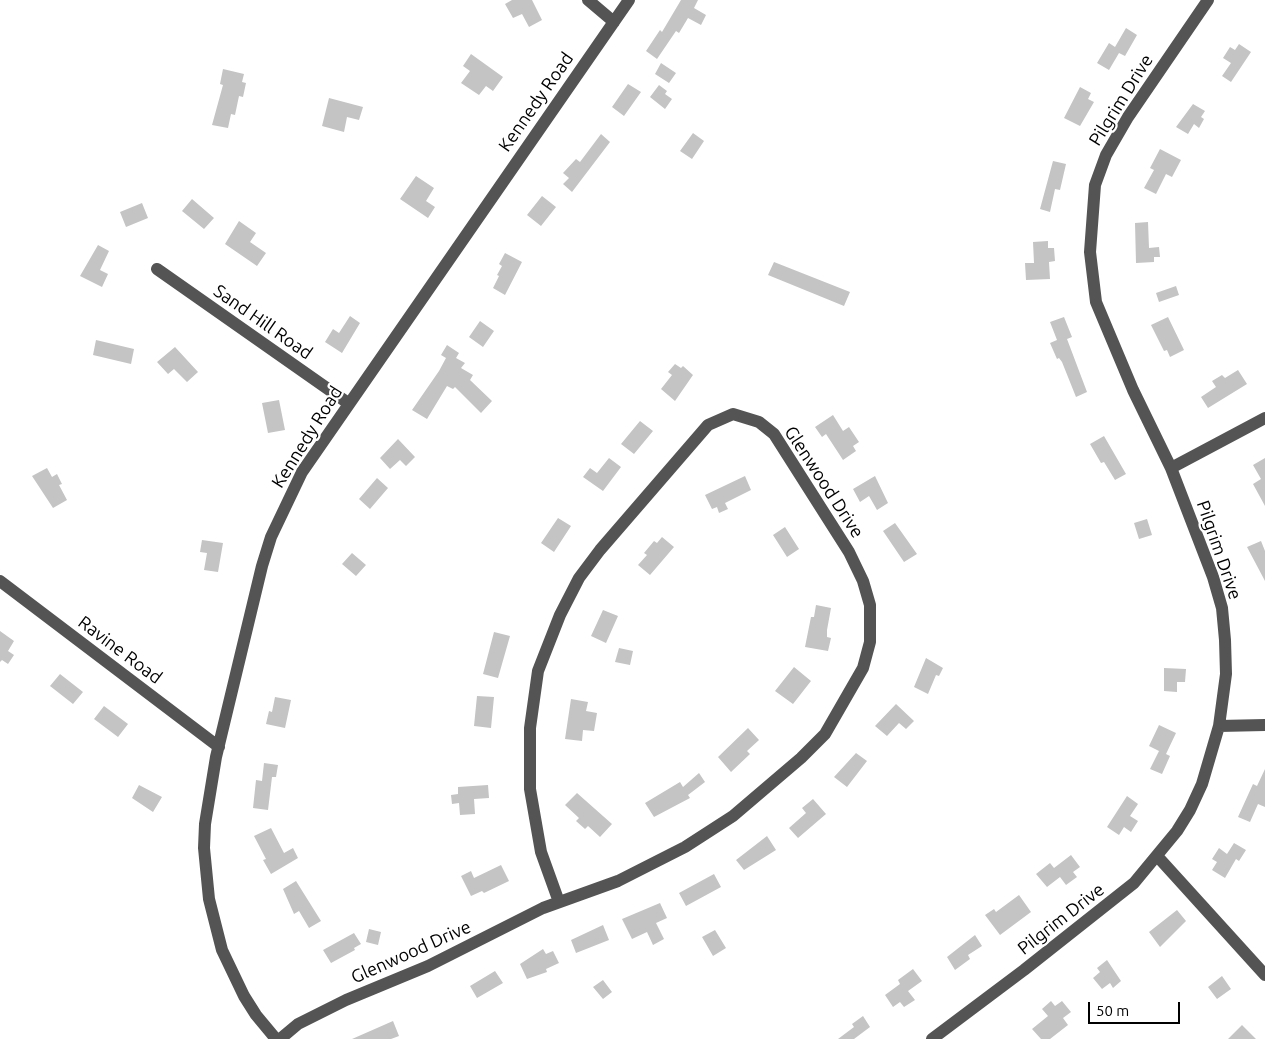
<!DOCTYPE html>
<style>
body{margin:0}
#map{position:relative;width:1265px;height:1039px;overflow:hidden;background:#fff;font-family:Ubuntu,sans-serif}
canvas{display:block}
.scale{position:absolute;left:1088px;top:1002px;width:92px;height:22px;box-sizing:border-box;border:2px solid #000;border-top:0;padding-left:6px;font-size:15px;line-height:18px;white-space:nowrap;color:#000;-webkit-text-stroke:4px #fff;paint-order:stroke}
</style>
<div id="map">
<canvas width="1265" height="1039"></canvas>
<div class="scale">50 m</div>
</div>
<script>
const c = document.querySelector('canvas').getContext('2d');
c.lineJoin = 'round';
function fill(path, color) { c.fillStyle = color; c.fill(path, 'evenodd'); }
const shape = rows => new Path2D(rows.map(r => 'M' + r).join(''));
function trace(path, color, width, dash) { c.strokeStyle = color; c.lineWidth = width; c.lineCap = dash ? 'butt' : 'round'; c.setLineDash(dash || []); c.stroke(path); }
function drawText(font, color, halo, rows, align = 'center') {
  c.font = font + ' Ubuntu,sans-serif'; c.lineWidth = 4.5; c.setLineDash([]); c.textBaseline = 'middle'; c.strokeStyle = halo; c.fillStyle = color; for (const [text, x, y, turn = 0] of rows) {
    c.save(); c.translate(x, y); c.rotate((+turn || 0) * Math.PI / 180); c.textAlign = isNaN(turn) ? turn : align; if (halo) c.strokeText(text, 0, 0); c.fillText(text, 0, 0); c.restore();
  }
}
const building = shape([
 [512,0,532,0,542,20,529,27,522,14,513,18,505,4],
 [681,0,698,0,694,8,706,15,701,25,688,18,679,33,676,31,657,59,646,51,660,30,662,32],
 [1126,28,1137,35,1125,56,1119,53,1109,70,1097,63,1109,43,1115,47],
 [1239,44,1251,52,1231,82,1222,76,1231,63,1223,58,1230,47,1235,50],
 [471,54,503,77,493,91,486,86,479,95,461,83,470,71,463,66],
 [661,63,676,73,669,83,655,74],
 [223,69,244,74,242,82,246,83,243,97,239,96,235,115,231,114,228,128,212,125,223,85,220,84],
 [628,84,641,92,624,116,612,107],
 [659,85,667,91,665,94,672,99,665,109,650,97],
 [1080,87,1091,93,1088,99,1094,102,1080,126,1064,118],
 [329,98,363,107,359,120,347,117,344,132,322,126],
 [1193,104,1205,111,1201,117,1204,119,1199,128,1194,124,1188,134,1176,127],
 [693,133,704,141,692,159,680,151],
 [601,134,610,142,572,192,563,184,569,178,563,173,576,159,580,162],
 [1160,149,1181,160,1172,177,1166,174,1156,194,1144,188,1154,170,1150,168],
 [1053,161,1066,164,1060,190,1055,189,1050,212,1040,209],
 [416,176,434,188,426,201,435,207,428,218,400,199],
 [542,196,556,207,541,226,527,215],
 [192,199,214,218,204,229,182,211],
 [142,203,148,218,126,227,120,212],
 [239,221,256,233,250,242,266,253,257,266,225,244],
 [1148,222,1149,248,1159,247,1160,257,1154,257,1154,262,1136,263,1135,223],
 [1048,241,1048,248,1054,248,1055,261,1049,262,1050,279,1026,280,1025,263,1034,263,1033,242],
 [98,245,109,251,100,270,108,274,102,287,80,276],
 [505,253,522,262,505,295,493,288,499,276,497,275,502,266,499,264],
 [774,262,850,292,844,306,768,275],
 [1176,286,1179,295,1159,302,1156,293],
 [350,316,360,323,342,353,325,342,333,329,339,333],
 [1064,317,1072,337,1067,339,1087,392,1076,397,1062,362,1059,358,1057,359,1050,343,1057,340,1050,322],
 [1168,317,1184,350,1170,357,1167,350,1164,351,1151,325],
 [480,321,494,331,483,347,469,337],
 [96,340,134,349,131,364,93,355],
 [447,345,459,353,456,358,465,363,461,368,473,375,470,380,492,401,481,413,455,387,453,389,447,386,427,419,412,410,439,371,446,358,441,355],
 [175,347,198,372,187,382,174,369,168,374,157,362],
 [675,364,681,368,683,366,693,375,675,401,661,389,672,375,668,372],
 [1238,370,1247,384,1208,408,1201,397,1216,387,1212,381,1222,375,1225,378],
 [279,400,285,430,268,433,262,403],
 [833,415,843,431,849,427,859,442,853,446,856,451,843,460,826,434,822,437,815,427],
 [640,421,653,431,634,454,621,444],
 [1104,436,1126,474,1115,480,1104,462,1101,463,1090,444],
 [398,439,415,457,406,466,400,460,390,469,380,458],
 [609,458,621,467,603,491,583,477,590,468,597,473],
 [1265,458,1265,506,1253,484,1261,479,1253,465],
 [47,468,52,477,57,474,62,484,59,485,67,500,53,508,32,476],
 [745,476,751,490,725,503,728,509,719,513,717,507,712,509,705,495],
 [875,476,888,503,877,510,869,496,860,502,853,489],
 [377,478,388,488,370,509,359,499],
 [558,518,571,526,554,552,541,543],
 [1147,519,1152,535,1139,539,1134,523],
 [895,523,917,554,904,562,883,531],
 [785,527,799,549,787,557,773,535],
 [662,537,674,547,650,575,638,565,647,555,644,553,654,541,657,543],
 [202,540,223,543,218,572,204,570,207,553,200,552],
 [1261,541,1265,551,1265,581,1247,547],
 [352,553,366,565,356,576,342,564],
 [816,605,831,608,827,630,827,637,831,638,828,651,805,647,811,617,814,617],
 [603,610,618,616,606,643,591,636],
 [0,631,14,641,8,651,14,655,8,664,2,660,0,662],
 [494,632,510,636,498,678,483,674],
 [619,648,633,651,630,665,615,662],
 [926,658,943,668,939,676,936,675,928,694,914,687],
 [794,667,811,681,793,704,775,691],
 [1164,668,1186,669,1185,682,1177,682,1177,692,1164,691],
 [60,674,83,692,73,704,50,686],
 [477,696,494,697,491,728,474,726],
 [275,697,291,700,285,728,266,724,269,711,272,712],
 [571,699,588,702,586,711,597,713,594,731,583,730,582,741,565,739],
 [896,704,914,721,906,729,899,723,887,736,875,726],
 [104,706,128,724,118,737,94,719],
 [1159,725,1176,733,1166,754,1170,756,1162,774,1150,769,1159,751,1163,753,1149,746],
 [748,728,759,740,747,751,750,754,731,772,718,757],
 [856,753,867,761,847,787,834,777],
 [264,763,278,765,276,777,272,777,268,810,253,808,256,780,262,781],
 [1265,769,1265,807,1258,804,1250,822,1238,817,1253,784,1257,786],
 [699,773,705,782,688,795,690,798,654,817,645,803,680,782,683,787],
 [139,785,162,797,153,812,132,798],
 [488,785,489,798,474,799,475,814,460,815,459,803,452,804,451,795,458,794,458,787],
 [577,793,612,824,600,837,588,826,585,829,576,821,579,818,565,805],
 [1127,796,1138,804,1130,816,1138,821,1131,832,1124,827,1119,835,1107,827],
 [813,799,826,814,798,838,789,828,806,813,802,808],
 [271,828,284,853,293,848,298,858,271,874,263,860,266,859,254,836],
 [767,836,776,850,744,870,736,860],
 [1234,843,1246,850,1239,861,1236,859,1225,878,1212,870,1217,862,1212,859,1219,848,1227,854],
 [1071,855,1080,867,1073,872,1077,877,1066,885,1060,877,1047,887,1036,874,1050,863,1054,868],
 [501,865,509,881,484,893,482,891,471,896,461,876,471,871,474,878],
 [714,874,721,887,686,906,679,893],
 [296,881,321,921,309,928,299,911,294,914,283,889],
 [1019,895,1031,912,1000,935,985,915,994,909,996,912],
 [660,903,667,918,656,923,664,939,653,945,647,932,632,939,622,919],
 [1177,910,1186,921,1160,947,1149,932],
 [603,925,609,940,576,953,571,940],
 [369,929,381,932,378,945,366,942],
 [715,930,726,948,713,956,702,937],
 [354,933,361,944,354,948,355,950,331,963,323,950],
 [975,935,982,946,968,955,970,959,955,970,947,957],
 [543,949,546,954,553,951,559,963,546,969,547,972,527,979,520,964],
 [1107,960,1121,981,1113,988,1110,983,1102,989,1093,978,1100,972,1097,968],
 [913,969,922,981,908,991,915,1000,904,1007,900,1002,893,1007,885,995,900,984,898,980],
 [495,971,503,983,477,998,470,986],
 [1222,976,1231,989,1217,999,1208,987],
 [603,980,612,992,603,999,593,987],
 [1051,1001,1055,1006,1062,1001,1071,1012,1063,1018,1068,1025,1050,1039,1041,1039,1032,1029,1048,1016,1042,1009],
 [863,1016,870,1027,854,1039,838,1039,854,1027,852,1024],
 [393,1021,399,1036,391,1039,352,1039],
 [1242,1025,1256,1039,1228,1039]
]);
const minor = shape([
 [588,0,614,22],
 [157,269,348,403],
 [1171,468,1265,418],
 [0,581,219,747],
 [1219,726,1265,725],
 [1158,857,1265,975],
 [276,1039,256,1015,244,996,222,950,209,899,204,848,205,824,216,757,262,566,271,537,302,472,629,0],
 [280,1039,298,1024,346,1000,428,966,543,908,618,881,685,847,733,816,801,758,825,734,863,668,870,642,870,605,863,581,849,552,774,434,759,422,733,414,708,425,600,550,579,578,560,615,538,671,530,728,530,789,541,852,559,902],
 [932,1039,1024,970,1134,883,1177,831,1190,810,1202,784,1219,726,1226,674,1225,640,1222,608,1213,577,1171,468,1133,390,1096,302,1090,252,1095,185,1106,155,1128,117,1208,0]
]);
const streetNames = [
 ["Pilgrim Drive",1121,100,-58],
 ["Kennedy Road",536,102,-55],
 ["Sand Hill Road",263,322,35],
 ["Kennedy Road",307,437,-58],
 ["Glenwood Drive",824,482,57],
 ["Pilgrim Drive",1219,550,71],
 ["Ravine Road",120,650,37],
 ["Pilgrim Drive",1061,919,-38],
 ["Glenwood Drive",411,952,-24]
];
fill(building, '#c4c4c4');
trace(minor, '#545454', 12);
drawText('18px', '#000', '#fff', streetNames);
</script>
